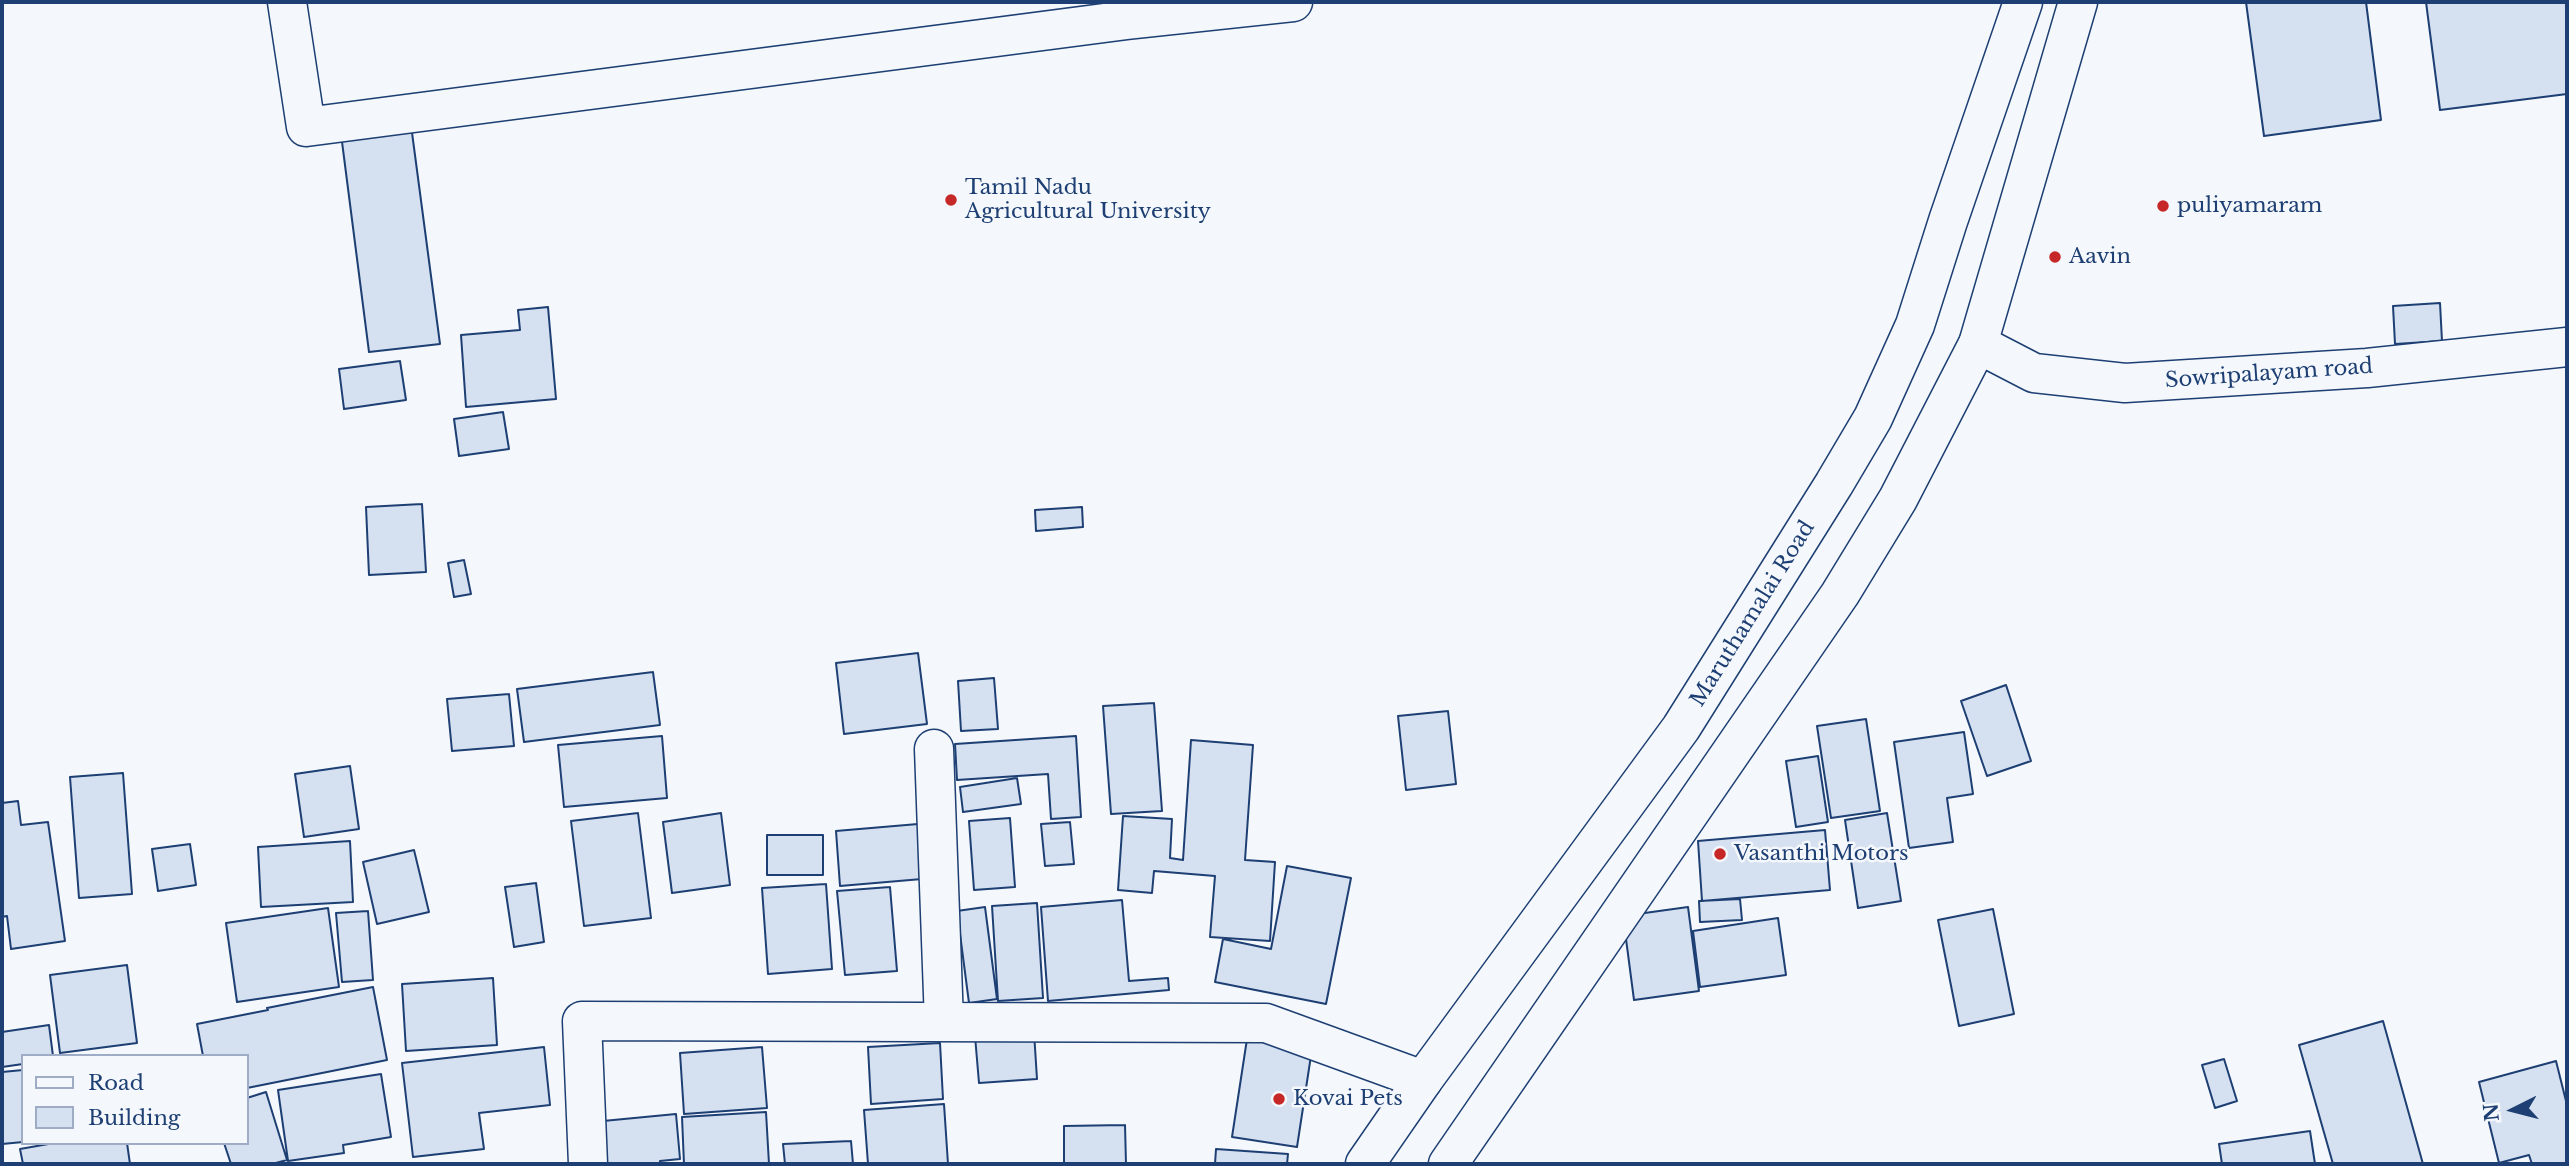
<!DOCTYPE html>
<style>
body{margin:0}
#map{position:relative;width:2569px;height:1166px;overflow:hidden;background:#f4f7fb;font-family:"Libre Baskerville",serif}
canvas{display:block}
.frame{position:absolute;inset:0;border:4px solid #1d3f73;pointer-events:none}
.legend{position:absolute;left:21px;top:1054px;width:228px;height:91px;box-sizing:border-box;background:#f4f7fb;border:2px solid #9eadc5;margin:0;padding:9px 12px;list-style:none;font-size:21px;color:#1d3f73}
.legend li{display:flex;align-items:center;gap:14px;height:35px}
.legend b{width:35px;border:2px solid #9eadc5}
.north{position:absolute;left:2478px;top:1075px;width:70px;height:70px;-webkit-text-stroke:5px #f4f7fb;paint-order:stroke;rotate:264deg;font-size:19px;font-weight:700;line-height:28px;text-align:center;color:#1d3f73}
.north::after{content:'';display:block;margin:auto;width:24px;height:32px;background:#1d3f73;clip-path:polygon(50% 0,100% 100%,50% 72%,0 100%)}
</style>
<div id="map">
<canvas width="2569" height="1166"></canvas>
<div class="frame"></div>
<ul class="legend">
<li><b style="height:9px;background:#f4f7fb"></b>Road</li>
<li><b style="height:19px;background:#d5e0f0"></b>Building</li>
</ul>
<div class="north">N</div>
</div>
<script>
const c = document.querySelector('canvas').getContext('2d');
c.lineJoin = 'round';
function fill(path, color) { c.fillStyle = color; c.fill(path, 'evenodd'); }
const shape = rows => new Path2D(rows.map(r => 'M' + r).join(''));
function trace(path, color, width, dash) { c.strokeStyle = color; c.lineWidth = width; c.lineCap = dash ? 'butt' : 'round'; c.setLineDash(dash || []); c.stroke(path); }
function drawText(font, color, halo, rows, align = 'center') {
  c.font = font + ' "Libre Baskerville",serif'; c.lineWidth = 5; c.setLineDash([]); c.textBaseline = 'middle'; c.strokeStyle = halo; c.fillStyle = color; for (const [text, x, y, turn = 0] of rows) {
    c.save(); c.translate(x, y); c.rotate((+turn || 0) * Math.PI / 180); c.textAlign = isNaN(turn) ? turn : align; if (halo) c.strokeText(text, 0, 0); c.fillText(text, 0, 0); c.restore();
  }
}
const building = shape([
 [2246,2,2366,2,2381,120,2264,136,2246,2],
 [2426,2,2567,2,2567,94,2440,110,2426,2],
 [411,125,440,344,369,352,341,134,411,125],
 [2440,303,2442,341,2395,344,2393,306,2440,303],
 [548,307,556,399,466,407,461,335,520,330,518,310,548,307],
 [400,361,406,400,344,409,339,369,400,361],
 [503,412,509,449,459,456,454,419,503,412],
 [422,504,426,572,369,575,366,507,422,504],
 [1082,507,1083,527,1036,531,1035,510,1082,507],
 [464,560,471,594,454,597,448,563,464,560],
 [918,653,927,724,844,734,836,663,918,653],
 [653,672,660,725,524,742,517,689,653,672],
 [994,678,998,729,961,731,958,681,994,678],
 [2006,685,2031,761,1987,776,1961,701,2006,685],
 [509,694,514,746,452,751,447,699,509,694],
 [1154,703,1162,811,1111,814,1103,706,1154,703],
 [1448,711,1456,784,1406,790,1398,716,1448,711],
 [1866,719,1880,811,1831,818,1817,726,1866,719],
 [1964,732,1973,794,1947,798,1953,842,1909,848,1894,742,1964,732],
 [662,736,667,798,564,807,558,745,662,736],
 [1076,736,1081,817,1051,819,1048,774,957,780,955,744,1076,736],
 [1191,740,1253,745,1245,860,1275,862,1270,941,1210,937,1215,876,1154,871,1152,893,1118,890,1123,816,1172,819,1170,858,1183,860,1191,740],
 [1818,756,1828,822,1796,827,1786,761,1818,756],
 [350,766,359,829,304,837,295,774,350,766],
 [123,773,132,894,79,898,70,777,123,773],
 [1017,778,1021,804,963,812,960,787,1017,778],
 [18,801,21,825,48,822,65,941,11,949,7,916,2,917,2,803,18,801],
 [638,813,651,918,584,926,571,821,638,813],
 [721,813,730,885,672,893,663,822,721,813],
 [1887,813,1901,901,1858,908,1845,820,1887,813],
 [1010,818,1015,887,974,890,969,821,1010,818],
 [1070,822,1074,864,1045,866,1041,824,1070,822],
 [918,824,922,879,840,886,836,831,918,824],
 [1825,830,1830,890,1702,901,1698,841,1825,830],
 [767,835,823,835,823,875,767,875,767,835],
 [350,841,353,902,261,907,258,847,350,841],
 [190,844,196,885,158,891,152,849,190,844],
 [414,850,429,912,377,924,363,862,414,850],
 [1287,866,1351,878,1326,1004,1215,982,1223,939,1271,949,1287,866],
 [536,883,544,942,514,947,505,887,536,883],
 [826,884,832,969,768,974,762,888,826,884],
 [890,887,897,971,845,975,837,891,890,887],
 [1740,899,1742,920,1700,922,1699,901,1740,899],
 [1122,900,1129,981,1168,978,1169,990,1048,1001,1041,907,1122,900],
 [1037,903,1043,998,998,1001,992,906,1037,903],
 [985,907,997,999,969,1003,957,911,985,907],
 [1688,907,1699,991,1634,1000,1623,916,1688,907],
 [328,908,339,987,237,1002,226,923,328,908],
 [1993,909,2014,1014,1959,1026,1938,920,1993,909],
 [368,911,373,980,342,982,336,913,368,911],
 [1778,918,1786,975,1700,987,1693,931,1778,918],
 [127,965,137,1043,60,1053,50,975,127,965],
 [493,978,497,1045,406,1051,402,984,493,978],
 [373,987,387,1060,247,1088,247,1056,203,1056,197,1024,268,1010,267,1008,373,987],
 [2383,1021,2423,1164,2333,1164,2299,1045,2383,1021],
 [49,1025,53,1056,23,1056,23,1064,2,1067,2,1032,49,1025],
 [1034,1032,1037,1079,979,1083,975,1036,1034,1032],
 [1247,1039,1312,1049,1297,1147,1232,1137,1247,1039],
 [940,1043,943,1099,871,1104,868,1047,940,1043],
 [544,1047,550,1105,479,1113,484,1149,413,1157,402,1063,544,1047],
 [762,1047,767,1108,684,1114,680,1053,762,1047],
 [2224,1059,2237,1101,2215,1108,2202,1065,2224,1059],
 [2556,1061,2567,1105,2567,1164,2532,1164,2529,1155,2499,1163,2479,1082,2556,1061],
 [23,1070,23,1142,2,1144,2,1072,23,1070],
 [381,1074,391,1137,343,1145,344,1153,288,1161,278,1090,381,1074],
 [266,1092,287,1160,272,1164,231,1164,224,1143,247,1143,247,1098,266,1092],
 [944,1104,948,1164,868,1164,864,1110,944,1104],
 [766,1112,769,1164,684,1164,682,1117,766,1112],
 [676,1114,680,1159,660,1161,660,1164,607,1164,603,1121,676,1114],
 [1125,1125,1126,1164,1064,1164,1064,1126,1125,1125],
 [2310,1131,2315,1164,2222,1164,2219,1144,2310,1131],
 [851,1141,853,1164,785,1164,783,1144,851,1141],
 [54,1143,127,1143,130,1164,23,1164,20,1149,54,1143],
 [1216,1149,1288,1154,1287,1164,1215,1164,1216,1149]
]);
const minor = shape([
 [287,2,306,127,1127,20,1293,2],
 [934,749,944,1022],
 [588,1164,582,1021,1266,1023,1423,1080]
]);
const tertiary = shape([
 [1978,344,2034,373,2125,383,2367,368,2567,347]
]);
const primary = shape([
 [1365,1164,1423,1080,1681,728,1834,484,1873,418,1915,325,1948,221,2023,2],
 [1448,1164,1840,594,1898,499,1978,344,2078,2]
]);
const markers = [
 [951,200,7,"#c62828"],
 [2163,206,7,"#c62828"],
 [2055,257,7,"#c62828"],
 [1720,854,7,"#c62828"],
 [1279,1099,7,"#c62828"]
];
const poiNames = [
 ["Tamil Nadu",965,188],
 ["Agricultural University",965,212],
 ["puliyamaram",2177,206],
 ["Aavin",2069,257],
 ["Vasanthi Motors",1734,854],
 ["Kovai Pets",1293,1099]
];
const streetNames = [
 ["Sowripalayam road",2269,374,-4],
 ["Maruthamalai Road",1753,614,-58]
];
fill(building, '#d5e0f0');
trace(building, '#1d3f73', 2);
trace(minor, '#1d3f73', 41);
trace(tertiary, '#1d3f73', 41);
trace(primary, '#1d3f73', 41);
trace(minor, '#f4f7fb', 38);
trace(tertiary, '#f4f7fb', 38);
trace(primary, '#f4f7fb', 38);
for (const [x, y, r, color] of markers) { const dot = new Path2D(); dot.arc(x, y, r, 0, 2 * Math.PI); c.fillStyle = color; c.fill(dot); trace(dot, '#f4f7fb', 2.5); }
drawText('21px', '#1d3f73', '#f4f7fb', poiNames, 'left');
drawText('21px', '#1d3f73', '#f4f7fb', streetNames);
</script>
